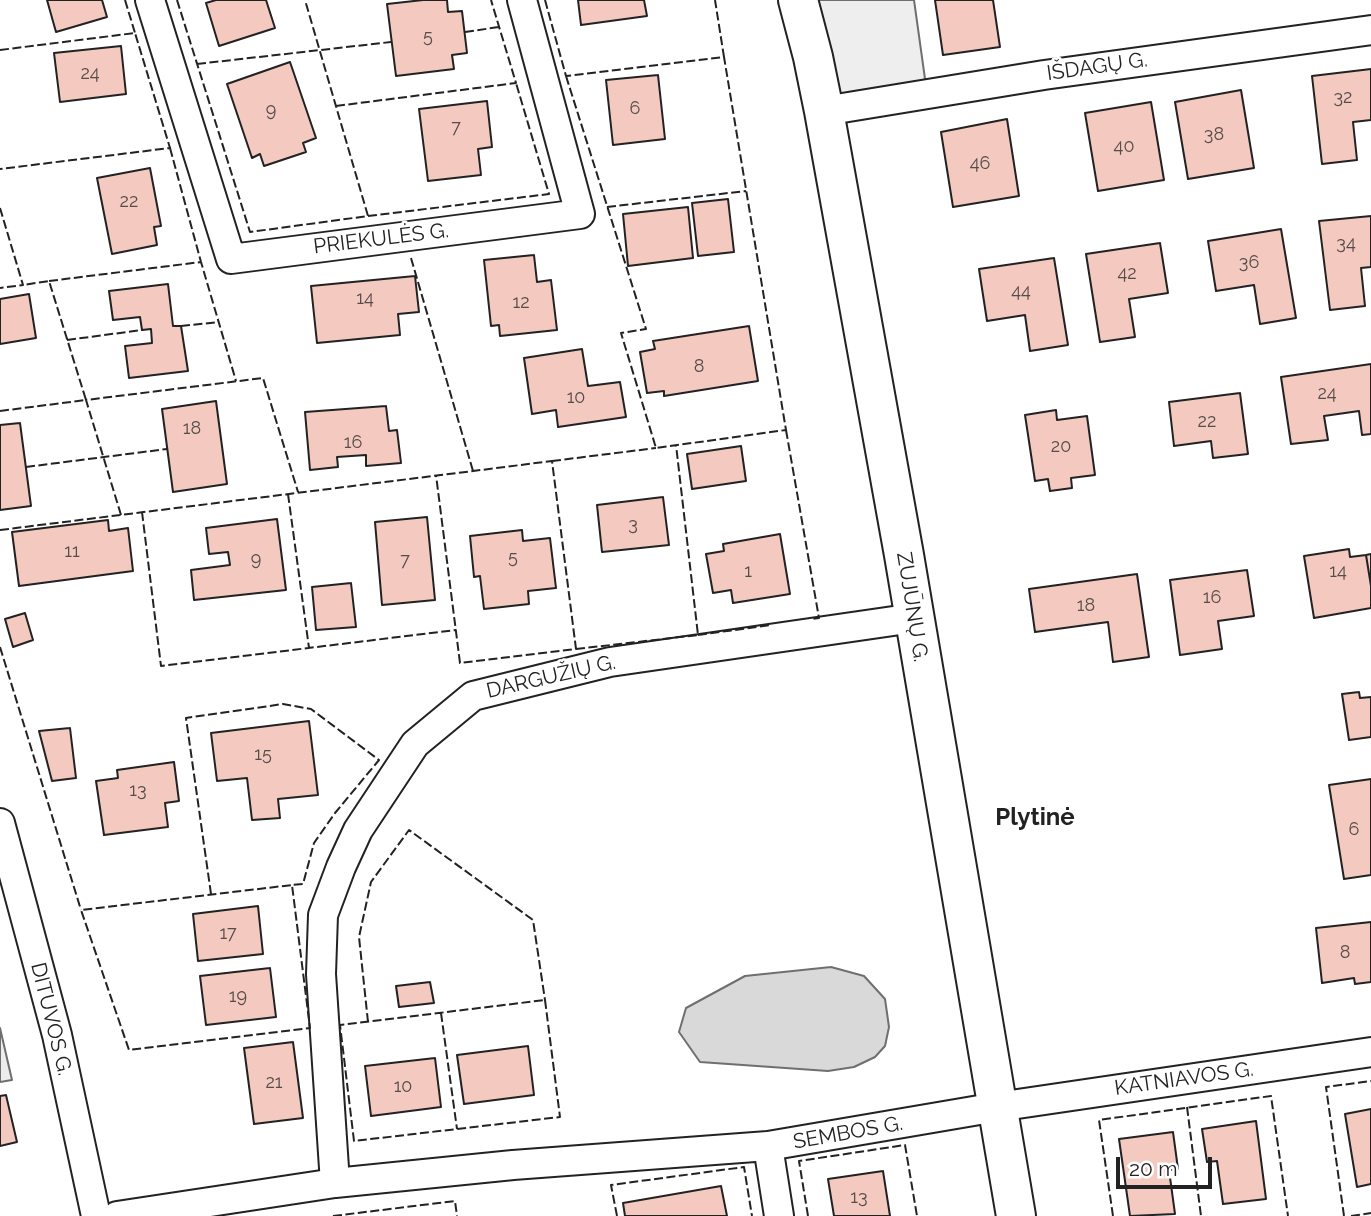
<!DOCTYPE html>
<meta charset="utf-8">
<style>
body{margin:0}
#map{position:relative;width:1371px;height:1216px;overflow:hidden;background:#fff;font-family:Raleway,sans-serif}
canvas{display:block}
.scale{position:absolute;left:1116px;top:1157px;width:96px;height:32px;box-sizing:border-box;border:4px solid #222;border-top:0;padding-left:9px;font-size:21px;line-height:24px;white-space:nowrap;color:#222;-webkit-text-stroke:5px #fff;paint-order:stroke}
</style>
<div id="map">
<canvas width="1371" height="1216"></canvas>
<div class="scale">20 m</div>
</div>
<script>
const c = document.querySelector('canvas').getContext('2d');
c.lineJoin = 'round';
function fill(path, color) { c.fillStyle = color; c.fill(path, 'evenodd'); }
const shape = rows => new Path2D(rows.map(r => 'M' + r).join(''));
function trace(path, color, width, dash) { c.strokeStyle = color; c.lineWidth = width; c.lineCap = dash ? 'butt' : 'round'; c.setLineDash(dash || []); c.stroke(path); }
function drawText(font, color, halo, rows, align = 'center') {
  c.font = font + ' Raleway,sans-serif'; c.lineWidth = 5; c.setLineDash([]); c.textBaseline = 'middle'; c.strokeStyle = halo; c.fillStyle = color; for (const [text, x, y, turn = 0] of rows) {
    c.save(); c.translate(x, y); c.rotate((+turn || 0) * Math.PI / 180); c.textAlign = isNaN(turn) ? turn : align; if (halo) c.strokeText(text, 0, 0); c.fillText(text, 0, 0); c.restore();
  }
}
const green = shape([
 [816,0,914,0,926,86,838,103,816,0]
]);
const parking = shape([
 [0,1028,12,1080,0,1082,0,1028]
]);
const water = shape([
 [831,967,864,976,885,999,889,1027,885,1046,875,1057,854,1067,828,1071,700,1062,679,1032,686,1008,745,976,831,967]
]);
const building = shape([
 [47,0,102,0,107,17,56,32,47,0],
 [216,0,266,0,275,28,219,46,206,3,216,0],
 [423,0,447,0,448,12,462,11,467,53,452,55,454,69,396,76,387,4,423,0],
 [578,0,644,0,647,16,581,25,578,0],
 [935,0,993,0,1000,47,943,55,935,0],
 [121,46,126,94,60,102,54,53,121,46],
 [290,62,316,138,303,143,306,152,264,166,260,154,252,158,227,84,290,62],
 [1371,69,1371,120,1353,122,1357,160,1322,164,1312,76,1371,69],
 [658,75,665,139,613,145,606,80,658,75],
 [1241,90,1254,168,1188,179,1175,102,1241,90],
 [487,101,492,147,478,149,481,175,428,181,419,109,487,101],
 [1151,102,1164,180,1098,191,1085,113,1151,102],
 [1007,119,1019,196,953,207,941,132,1007,119],
 [150,168,161,226,154,227,157,245,112,254,97,178,150,168],
 [728,199,734,252,698,256,692,203,728,199],
 [688,207,693,258,628,266,623,214,688,207],
 [1371,216,1371,267,1361,268,1365,306,1330,310,1319,221,1371,216],
 [1281,229,1296,318,1260,324,1254,285,1216,291,1208,241,1281,229],
 [1160,243,1168,293,1129,299,1135,337,1100,342,1086,254,1160,243],
 [534,255,537,282,551,280,557,330,500,336,499,325,491,326,484,260,534,255],
 [1054,258,1068,345,1030,351,1025,315,987,321,979,269,1054,258],
 [415,276,419,312,398,314,400,335,317,343,311,286,415,276],
 [168,284,173,326,181,326,188,371,129,378,125,346,152,343,151,329,142,330,140,317,113,320,109,291,168,284],
 [29,294,36,338,0,344,0,299,29,294],
 [749,326,758,381,664,396,664,391,647,393,640,352,655,349,653,341,749,326],
 [582,349,588,386,620,382,626,417,558,427,556,410,532,414,524,358,582,349],
 [1371,364,1371,434,1362,435,1359,411,1324,416,1328,440,1291,444,1281,377,1371,364],
 [1240,393,1248,454,1213,458,1211,441,1174,446,1169,402,1240,393],
 [216,401,227,484,173,492,162,409,216,401],
 [386,406,389,431,397,430,401,463,366,466,366,455,337,457,338,467,310,470,305,412,386,406],
 [1056,410,1057,420,1087,416,1095,475,1071,478,1072,488,1050,491,1048,479,1035,481,1025,415,1056,410],
 [20,423,31,506,0,510,0,425,20,423],
 [741,446,746,481,692,489,687,454,741,446],
 [663,497,669,545,602,552,597,505,663,497],
 [427,517,435,600,382,605,375,522,427,517],
 [277,519,286,590,194,600,191,570,230,565,228,552,209,554,206,528,277,519],
 [108,520,109,531,128,528,133,571,19,586,12,532,108,520],
 [522,530,523,541,550,538,556,588,528,591,529,604,484,609,480,576,474,577,470,536,522,530],
 [780,534,790,594,733,603,731,590,713,593,706,554,724,551,723,544,780,534],
 [1349,549,1350,557,1366,555,1371,586,1371,608,1314,618,1304,556,1349,549],
 [1371,554,1371,586,1366,555,1371,554],
 [1247,570,1254,616,1218,621,1222,649,1180,655,1170,580,1247,570],
 [1137,574,1149,657,1113,662,1108,622,1035,632,1029,589,1137,574],
 [351,583,356,627,316,630,312,587,351,583],
 [25,613,33,640,13,647,5,619,25,613],
 [1359,692,1360,698,1371,697,1371,737,1349,740,1342,694,1359,692],
 [309,721,318,795,278,799,280,818,252,820,247,778,217,781,211,733,309,721],
 [70,728,76,778,52,781,39,731,70,728],
 [174,762,179,801,165,803,168,827,104,835,96,781,118,778,117,770,174,762],
 [1371,779,1371,875,1344,879,1329,785,1371,779],
 [258,906,263,954,198,961,193,914,258,906],
 [1371,922,1371,982,1355,984,1354,978,1322,983,1316,928,1371,922],
 [270,968,276,1017,206,1025,200,976,270,968],
 [430,982,434,1003,399,1007,396,986,430,982],
 [293,1042,303,1118,254,1124,244,1048,293,1042],
 [528,1046,534,1095,464,1104,457,1055,528,1046],
 [435,1058,441,1107,371,1116,365,1066,435,1058],
 [6,1095,17,1142,0,1146,0,1096,6,1095],
 [1371,1109,1371,1184,1357,1187,1345,1114,1371,1109],
 [1256,1121,1266,1199,1223,1204,1217,1161,1207,1162,1202,1129,1256,1121],
 [1173,1132,1178,1169,1169,1170,1175,1214,1130,1216,1119,1139,1173,1132],
 [883,1171,890,1216,834,1216,828,1179,883,1171],
 [721,1186,727,1216,625,1216,623,1203,721,1186]
]);
const minor = shape([
 [150,0,231,259,580,214,522,0],
 [824,111,1044,75,1371,30],
 [0,823,57,1035,96,1216],
 [768,1146,779,1216],
 [335,1183,321,974,323,915,341,867,358,830,415,744,473,696,610,662,914,618],
 [117,1216,335,1183,513,1165,768,1146,997,1107,1371,1052]
]);
const secondary = shape([
 [798,0,813,57,824,111,904,555,1016,1216]
]);
const fence = shape([
 [125,0,135,33],
 [177,0,250,232,368,216,305,0],
 [545,0,566,76,724,57,715,0],
 [465,32,499,27],
 [0,50,135,33,170,148,0,169],
 [197,64,391,42],
 [566,76,646,329,621,333,656,448,786,430,724,57],
 [336,106,516,83,491,0],
 [170,148,201,262],
 [607,207,746,191],
 [0,208,23,285,0,288],
 [368,216,549,194,516,83],
 [411,258,473,471],
 [49,281,201,262,236,381],
 [181,326,219,322],
 [67,340,142,330],
 [0,411,86,400,49,281,23,285],
 [786,430,819,618,812,619],
 [552,461,656,448],
 [26,467,167,449],
 [288,494,309,648],
 [142,512,161,666,456,630],
 [121,515,86,400,263,378,298,492],
 [0,530,473,471,552,461,576,649,460,663,436,475],
 [698,635,771,625],
 [0,647,81,910],
 [576,649,698,635,676,445],
 [211,894,186,718,283,704,311,709,379,760,335,813,314,843,303,884,292,885,310,1028,129,1050,81,910,292,885],
 [545,1000,560,1117,354,1141,340,1025,545,1000],
 [441,1013,457,1129],
 [368,1022,359,937,371,882,409,830,533,920,545,1000],
 [1187,1107,1201,1216],
 [333,1216,455,1201,457,1216],
 [617,1216,611,1185,744,1167,752,1216],
 [808,1216,799,1161,905,1145,917,1216],
 [1113,1216,1099,1120,1271,1096,1288,1216],
 [1344,1216,1326,1087,1371,1081],
 [1351,1216,1371,1213]
]);
const numberNames = [
 ["5",428,37],
 ["24",90,74],
 ["32",1343,98],
 ["6",635,109],
 ["9",271,111],
 ["7",456,128],
 ["38",1214,135],
 ["40",1124,147],
 ["46",980,164],
 ["22",129,202],
 ["34",1346,244],
 ["36",1249,263],
 ["42",1127,274],
 ["44",1021,292],
 ["14",365,299],
 ["12",521,303],
 ["8",699,367],
 ["24",1327,394],
 ["10",576,398],
 ["22",1207,422],
 ["18",192,429],
 ["16",353,443],
 ["20",1061,447],
 ["3",633,525],
 ["11",72,552],
 ["5",513,558],
 ["9",256,560],
 ["7",405,561],
 ["1",748,572],
 ["14",1338,572],
 ["16",1212,598],
 ["18",1086,606],
 ["15",263,755],
 ["13",138,791],
 ["6",1354,830],
 ["17",228,934],
 ["8",1345,953],
 ["19",238,997],
 ["21",274,1083],
 ["10",403,1087],
 ["13",859,1198]
];
const streetNames = [
 ["IŠDAGŲ G.",1097,67,-8],
 ["PRIEKULĖS G.",381,239,-7],
 ["ZUJŪNŲ G.",912,607,81],
 ["DARGUŽIŲ G.",551,677,-13],
 ["DITUVOS G.",51,1019,76],
 ["KATNIAVOS G.",1184,1079,-8],
 ["SEMBOS G.",848,1133,-10]
];
const quarterNames = [
 ["Plytinė",1035,818]
];
fill(green, '#eee');
trace(green, '#6f6f6f', 2);
fill(parking, '#ededed');
trace(parking, '#6f6f6f', 2);
fill(water, '#d9d9d9');
trace(water, '#6f6f6f', 2);
fill(building, '#f3c9c0');
trace(building, '#222', 2);
trace(minor, '#222', 32);
trace(secondary, '#222', 42);
trace(minor, '#fff', 28);
trace(secondary, '#fff', 38);
trace(fence, '#222', 2, [9, 3.5]);
drawText('18px', '#564c4a', null, numberNames);
drawText('21px', '#222', '#fff', streetNames);
drawText('bold 24px', '#222', '#fff', quarterNames);
</script>
